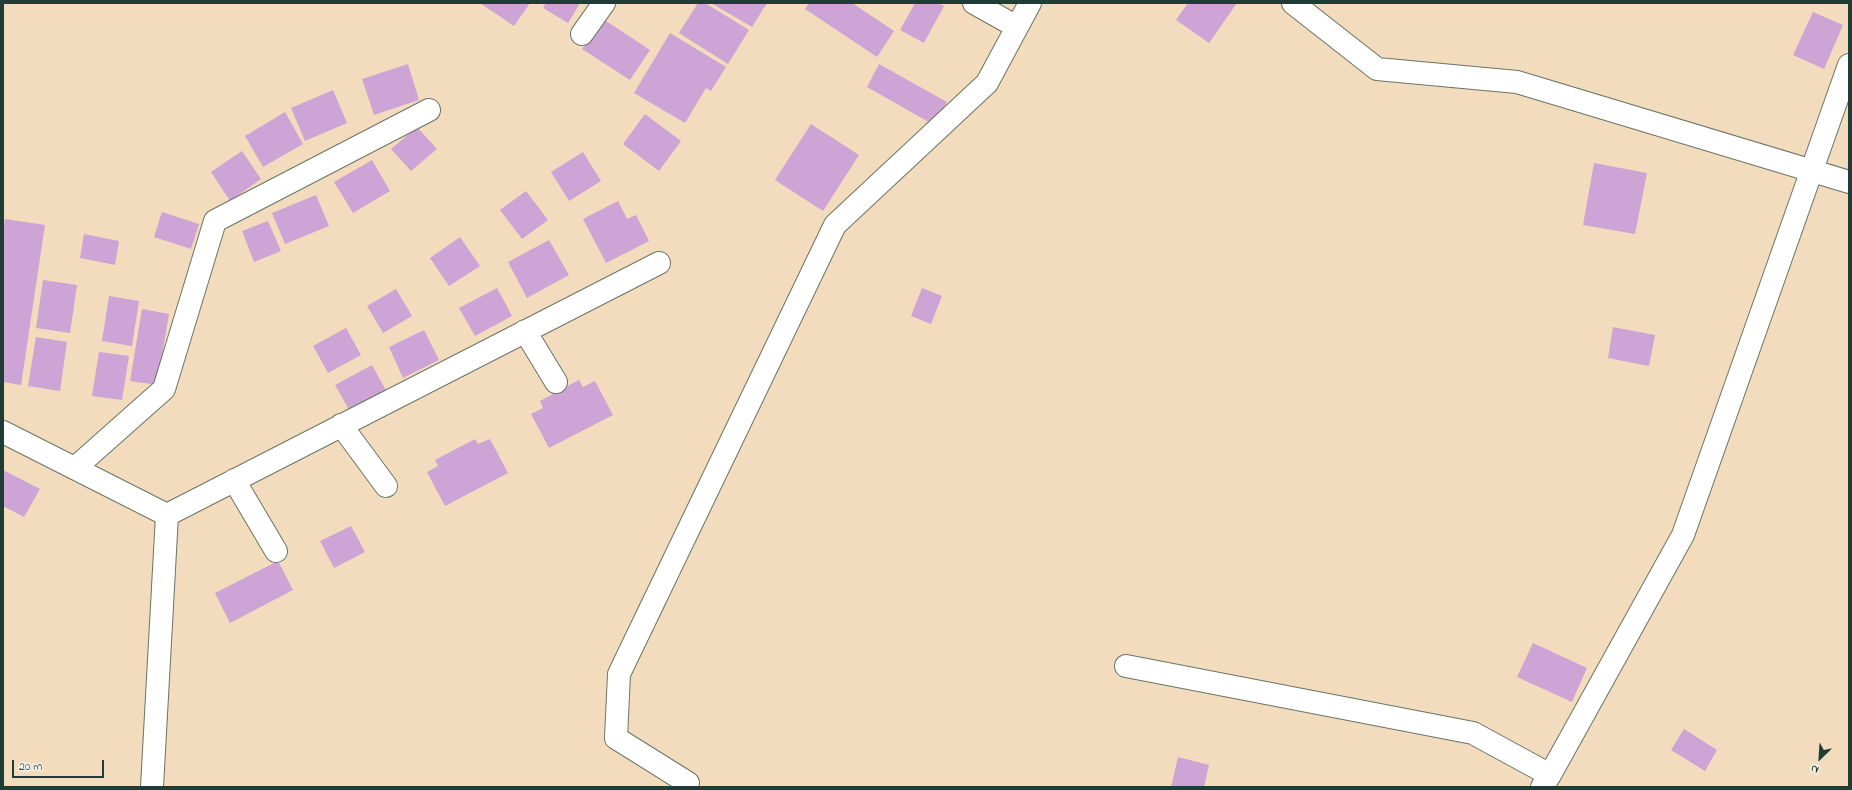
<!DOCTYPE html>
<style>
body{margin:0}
#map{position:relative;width:1852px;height:790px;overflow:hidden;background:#f2dcbd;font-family:"Indie Flower",sans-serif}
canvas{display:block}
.frame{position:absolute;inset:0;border:4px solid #1f3d34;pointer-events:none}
.north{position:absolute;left:1800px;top:738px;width:40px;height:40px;-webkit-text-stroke:3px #f7f3e8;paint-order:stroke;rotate:205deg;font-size:11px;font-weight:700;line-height:16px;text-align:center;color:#1f3d34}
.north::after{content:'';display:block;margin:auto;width:14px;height:18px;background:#1f3d34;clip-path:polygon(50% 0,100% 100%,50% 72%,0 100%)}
.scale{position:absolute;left:12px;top:760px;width:92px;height:18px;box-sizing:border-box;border:2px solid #1f3d34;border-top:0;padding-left:5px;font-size:12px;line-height:14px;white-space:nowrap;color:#1f3d34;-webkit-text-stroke:3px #f7f3e8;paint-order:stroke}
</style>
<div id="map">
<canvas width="1852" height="790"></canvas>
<div class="frame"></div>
<div class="north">N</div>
<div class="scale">20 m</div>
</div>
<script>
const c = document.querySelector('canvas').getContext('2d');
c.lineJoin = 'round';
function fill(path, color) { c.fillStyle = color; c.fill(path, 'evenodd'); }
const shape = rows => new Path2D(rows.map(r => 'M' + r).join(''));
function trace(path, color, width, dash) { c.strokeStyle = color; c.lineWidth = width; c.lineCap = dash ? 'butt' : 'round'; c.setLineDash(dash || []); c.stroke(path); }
const building = shape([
 [480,3,530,3,514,26],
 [546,3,580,3,568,23,543,8],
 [698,3,705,3,749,30,728,64,679,33],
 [711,3,767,3,752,27],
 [809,3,852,3,894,31,877,57,805,9],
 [915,3,938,3,944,6,924,43,900,30],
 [1188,3,1237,3,1209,43,1176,20],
 [1813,12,1843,25,1824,69,1793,55],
 [603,19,650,50,630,80,582,49],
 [670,33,726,67,711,91,706,88,685,123,634,93],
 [408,64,419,100,374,115,362,79],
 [879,64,947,102,934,125,867,87],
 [333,90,347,123,305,141,291,108],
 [285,112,303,144,263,167,245,136],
 [645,114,681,141,659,171,623,144],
 [811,124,859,155,823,211,775,180],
 [417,127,437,149,411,171,391,149],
 [242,151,261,179,230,201,211,172],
 [583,152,601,181,569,201,551,172],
 [372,160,390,191,353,213,334,182],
 [1594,163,1647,173,1635,234,1583,225],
 [526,191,548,220,522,239,500,210],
 [316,195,329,226,285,244,272,213],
 [618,201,627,219,636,215,649,241,606,263,583,219],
 [162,212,199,224,191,249,154,237],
 [5,219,45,225,21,385,3,382,3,235],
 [268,221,281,251,254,262,242,231],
 [84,234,119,241,115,265,80,258],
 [460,237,480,266,449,286,430,258],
 [549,240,569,275,527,298,508,262],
 [43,280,77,285,70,333,36,328],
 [497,288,512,316,475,336,459,308],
 [922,288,942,296,931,324,911,316],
 [396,289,412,316,383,333,367,306],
 [109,296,139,301,132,346,102,341],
 [142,309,169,314,157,385,130,381],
 [1613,327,1655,335,1649,366,1608,358],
 [346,328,361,355,328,373,313,346],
 [424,330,439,360,403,378,389,347],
 [36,337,67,342,60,391,28,386],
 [99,352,129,356,122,400,92,396],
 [372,365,388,394,351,413,335,385],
 [579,380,583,387,595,381,613,415,549,448,531,414,543,408,540,401],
 [475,439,478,444,490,439,508,473,445,506,427,472,438,466,435,460],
 [3,470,40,489,24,517,3,506],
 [351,526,365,552,334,568,320,541],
 [278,561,293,590,230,623,215,593],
 [1533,643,1587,668,1572,702,1517,677],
 [1684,729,1717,750,1705,771,1671,750],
 [1178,757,1209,765,1204,787,1171,787]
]);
const street = shape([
 [974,3,1017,27],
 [1293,3,1377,69,1517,82,1849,182],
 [582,34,604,3],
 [525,331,556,382],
 [341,425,386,486],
 [3,432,167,515,659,263],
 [75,468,164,389,215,221,429,110],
 [234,480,276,551],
 [1126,666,1473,733,1550,775,1542,787],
 [1550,775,1683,535,1849,65],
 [688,783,616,738,619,674,835,225,987,83,1030,3],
 [152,787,167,515]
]);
fill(building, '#cea3d5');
trace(street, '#697564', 24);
trace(street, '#fff', 22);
</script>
